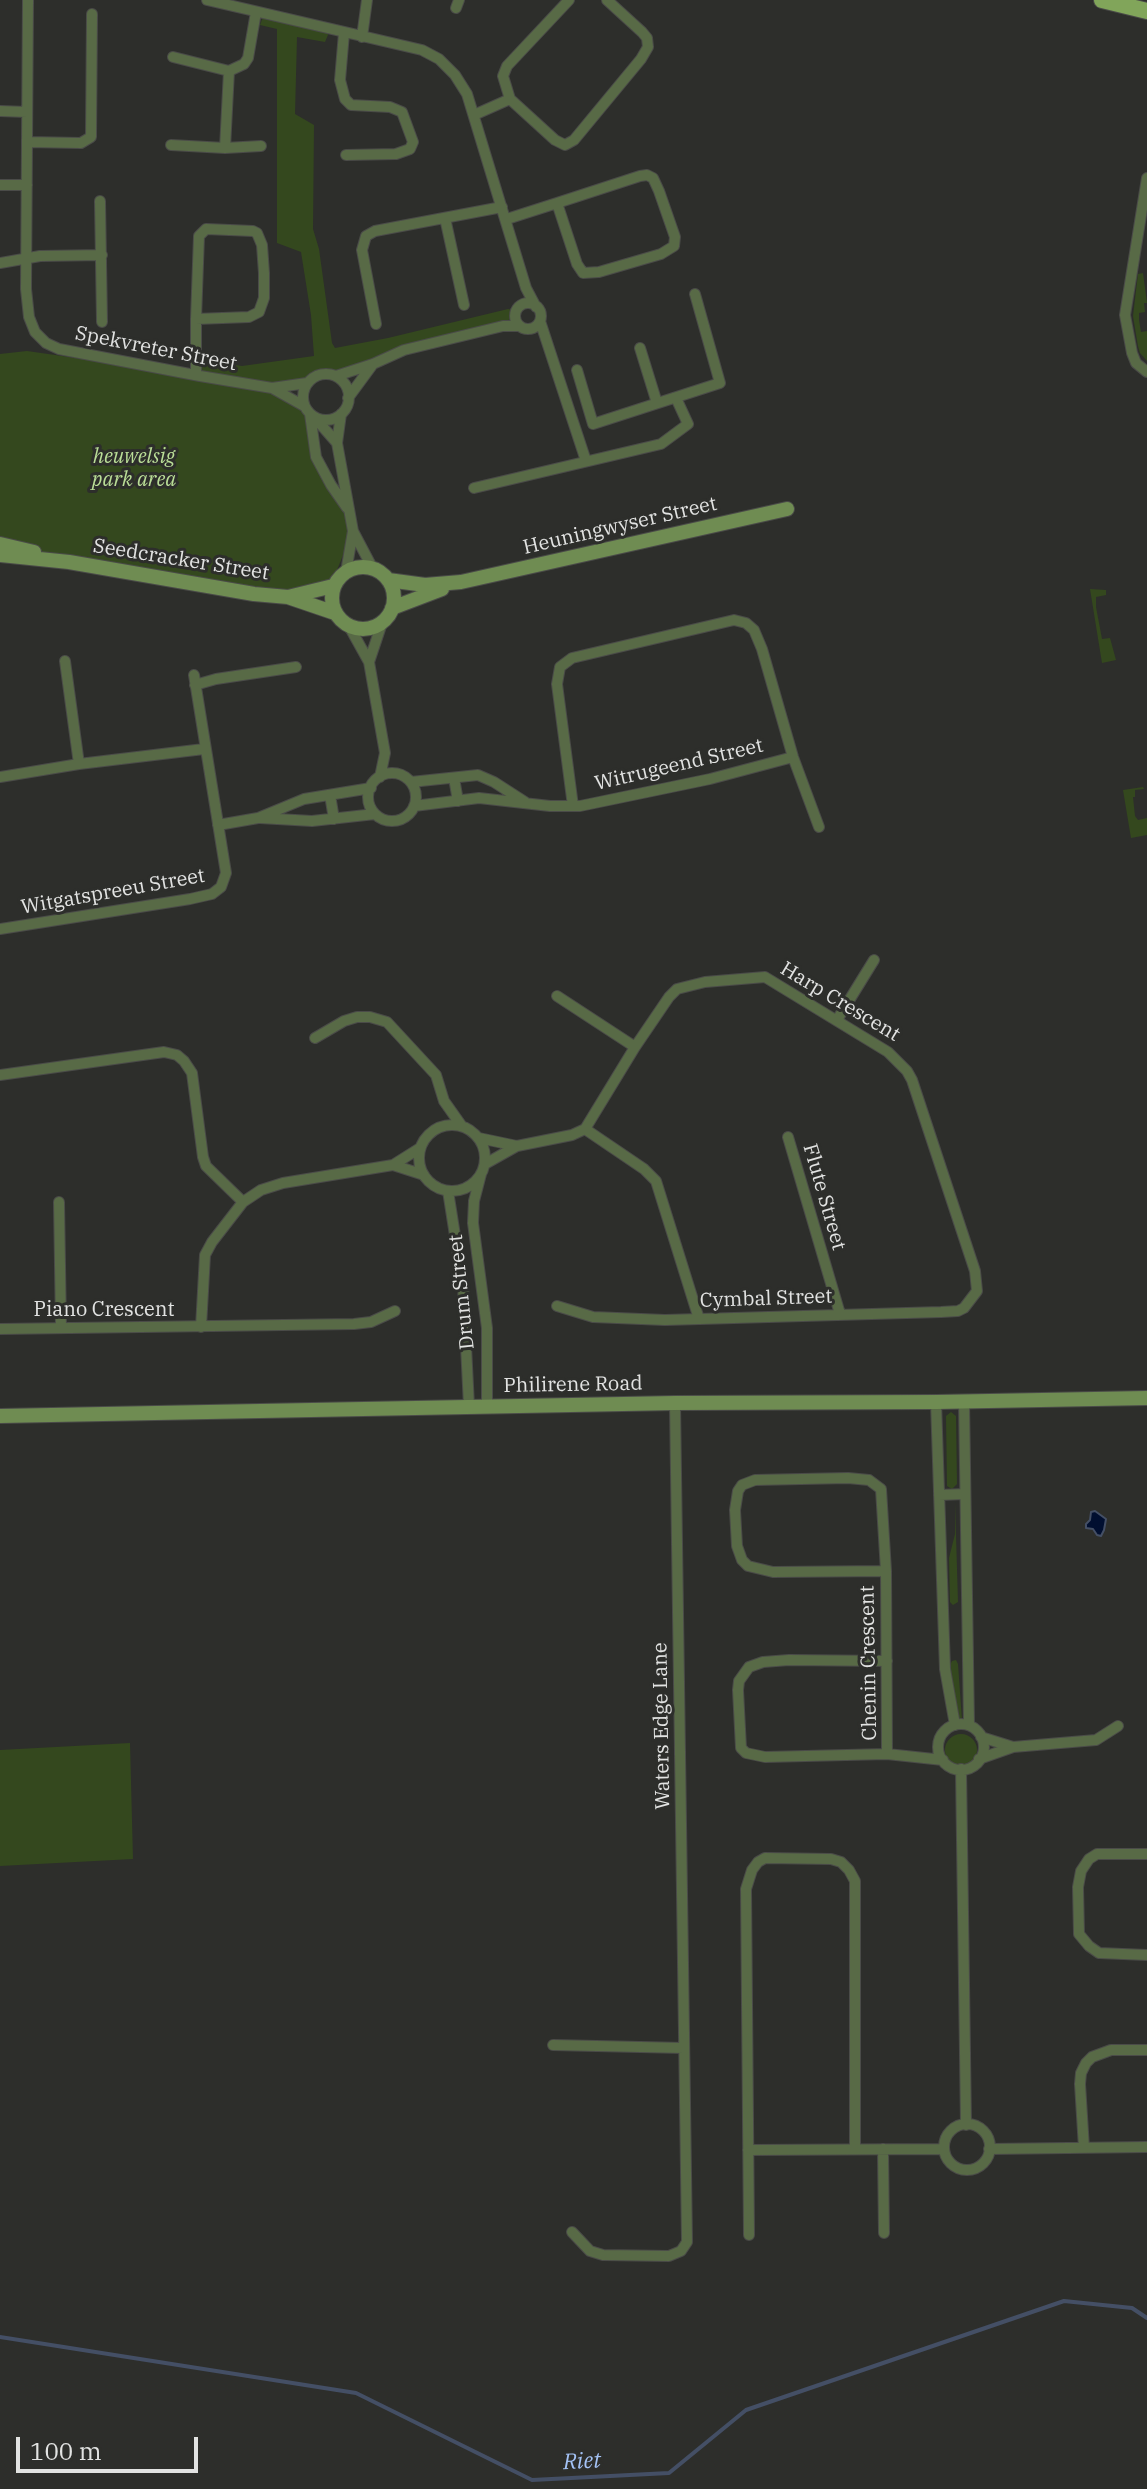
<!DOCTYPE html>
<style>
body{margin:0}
#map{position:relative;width:1147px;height:2489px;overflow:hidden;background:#2d2e2b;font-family:"IBM Plex Serif",serif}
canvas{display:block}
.scale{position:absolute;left:16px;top:2437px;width:182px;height:36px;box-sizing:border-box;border:4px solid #e2e3e2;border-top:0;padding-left:10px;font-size:24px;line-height:28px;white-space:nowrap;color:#e2e3e2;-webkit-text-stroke:6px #2d2e2b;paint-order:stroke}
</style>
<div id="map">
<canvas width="1147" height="2489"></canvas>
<div class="scale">100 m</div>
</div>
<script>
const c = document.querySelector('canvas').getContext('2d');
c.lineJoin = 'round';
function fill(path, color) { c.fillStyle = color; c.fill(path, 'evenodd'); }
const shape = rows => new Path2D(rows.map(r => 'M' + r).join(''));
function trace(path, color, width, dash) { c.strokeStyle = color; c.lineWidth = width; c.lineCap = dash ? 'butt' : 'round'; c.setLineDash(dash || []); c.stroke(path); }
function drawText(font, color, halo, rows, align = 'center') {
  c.font = font + ' "IBM Plex Serif",serif'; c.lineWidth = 6; c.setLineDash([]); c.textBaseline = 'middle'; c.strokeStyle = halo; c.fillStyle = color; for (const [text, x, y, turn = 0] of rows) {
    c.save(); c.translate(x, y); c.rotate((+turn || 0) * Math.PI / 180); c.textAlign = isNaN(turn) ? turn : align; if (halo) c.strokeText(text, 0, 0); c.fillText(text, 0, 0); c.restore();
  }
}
const green = shape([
 [264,14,330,30,325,42,297,37,295,114,314,125,313,229,319,249,332,343,335,348,388,338,508,309,517,311,503,326,336,376,320,374,307,383,277,388,304,406,312,424,315,453,339,498,353,531,330,587,297,595,64,562,0,539,0,354,27,351,196,375,196,359,242,366,314,356,311,315,301,252,277,243,277,29,260,25],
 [1143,273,1147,303,1144,303,1145,312,1139,313,1139,320,1141,332,1147,331,1147,361,1140,353,1138,346,1133,316,1138,274],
 [1090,589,1106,590,1106,595,1096,597,1096,607,1102,639,1110,638,1116,660,1102,663],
 [1143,787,1144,789,1135,790,1135,797,1133,797,1135,816,1138,820,1147,818,1147,835,1131,838,1123,790],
 [951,1412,956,1416,957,1484,952,1489,947,1486,946,1416],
 [955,1502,958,1602,953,1605,950,1602,949,1558,955,1534],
 [956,1660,958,1664,962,1720,960,1720,950,1678,950,1665,952,1661],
 '945 1750a16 16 0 1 1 32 0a16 16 0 1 1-32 0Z',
 [130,1743,133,1859,0,1866,0,1750]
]);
const water = shape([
 [1095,1511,1106,1519,1104,1530,1101,1536,1097,1535,1093,1529,1086,1528,1086,1524,1090,1520,1091,1512,1095,1511]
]);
const stream = shape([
 [0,2337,356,2393,532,2480,669,2473,746,2410,1064,2301,1132,2308,1147,2318]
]);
const street = shape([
 [28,0,26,289,29,317,35,332,46,343,59,349,200,376,272,388,307,383],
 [207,0,422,50,439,59,455,75,467,94,526,288,536,307],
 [569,0,507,66,503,76,510,99,555,140,565,145,574,140,641,59,648,47,647,38,642,32,607,0],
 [456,8,459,0],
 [344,33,340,80,345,99,351,105,390,107,402,112,413,142,410,149,396,154,346,155],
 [362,37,367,0],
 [173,57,229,71],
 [0,111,27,112],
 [474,115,510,99],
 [27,142,81,143,91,137,92,14],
 [171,145,225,148,261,146],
 [225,148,229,71,244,64,248,58,256,12],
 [1147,178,1125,315,1132,353,1136,363,1147,372],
 [0,185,27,185],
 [100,201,102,322],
 [445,218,464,305],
 [507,219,557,203,640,176,647,175,653,178,659,191,675,237,674,246,661,254,599,272,583,273,577,264,557,203],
 [0,263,40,256,102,255],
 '515 316a13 13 0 1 1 26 0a13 13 0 1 1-26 0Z',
 [196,319,249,317,259,312,264,298,264,273,262,245,257,233,253,231,206,229,199,236,196,319,196,375],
 [540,321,586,461],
 [376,324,362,250,366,236,375,231,502,207],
 [640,348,657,403],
 [577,370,593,424,720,383,695,294],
 '303 397a23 23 0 1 1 46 0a23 23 0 1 1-46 0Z',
 [336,376,373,364,404,350,503,326,520,326],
 [272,388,304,406],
 [348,398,373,364],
 [310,414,316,457,331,485,347,508],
 [341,414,337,443,353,531,373,569],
 [315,418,337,443],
 [474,488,661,444,688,424,676,398],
 [346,572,353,531],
 [349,626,369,662,385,753,380,777],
 [65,661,79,764],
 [369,662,382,623],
 [195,685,216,679,296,667],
 '368 797a24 24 0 1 1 48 0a24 24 0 1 1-48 0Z',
 [0,777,79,764,204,749],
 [454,778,458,801],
 [411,782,478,775,494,782,525,802],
 [330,795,334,819],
 [414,806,479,798,550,806,580,806,710,779,793,757],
 [573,806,557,684,560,667,572,658,734,620,746,623,754,630,762,649,793,757,819,827],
 [260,818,312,821,375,814],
 [218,825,258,818,304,799,371,788],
 [0,929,190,899,212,894,221,887,226,873,194,675],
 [557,996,635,1047],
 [837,1020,874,960],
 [315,1038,344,1021,357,1017,370,1017,387,1022,436,1075,444,1101,461,1125],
 [0,1075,164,1052,177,1055,184,1061,192,1073,203,1157,206,1166,243,1202],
 '419 1158a33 33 0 1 1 66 0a33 33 0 1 1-66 0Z',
 [585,1129,644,1169,656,1181,699,1319],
 [788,1137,840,1314],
 [479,1138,517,1146,572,1135,585,1129],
 [485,1164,517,1146],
 [393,1165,424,1175],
 [481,1174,474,1201,473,1223,487,1328,487,1406],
 [448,1191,463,1286,469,1406],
 [59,1202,61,1328],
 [557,1306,593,1317,665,1320,941,1312,958,1311,964,1308,977,1291,975,1271,912,1080,907,1071,888,1052,765,977,705,982,677,989,669,997,635,1047,585,1129],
 [201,1327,205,1255,212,1242,243,1202,261,1190,283,1183,393,1165,420,1148],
 [0,1329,354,1324,371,1322,395,1311],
 [964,1401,969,1725],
 [936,1402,945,1669,955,1725],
 [939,1495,965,1494],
 [886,1571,773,1572,748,1566,742,1560,737,1546,735,1510,738,1491,742,1485,755,1480,848,1478,869,1480,881,1489,886,1571,887,1754],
 [887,1661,789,1660,763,1662,749,1667,739,1681,738,1690,741,1748,746,1753,765,1757,887,1754,943,1760],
 '938 1747a23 23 0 1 1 46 0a23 23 0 1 1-46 0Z',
 [981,1737,1013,1747],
 [979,1759,1013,1747,1096,1740,1118,1726],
 [961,1769,966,2125],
 [1147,1854,1097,1854,1089,1859,1081,1871,1078,1887,1079,1934,1089,1946,1099,1953,1147,1955],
 [553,2045,684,2048],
 '944 2147a23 23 0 1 1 46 0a23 23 0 1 1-46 0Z',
 [1084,2148,1080,2084,1081,2073,1086,2063,1092,2057,1111,2050,1147,2050],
 [883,2149,884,2233],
 [989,2149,1147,2147],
 [748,2150,944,2149],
 [572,2232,590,2251,603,2255,669,2256,681,2251,687,2242,675,1403],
 [749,2235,746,1889,752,1870,758,1862,765,1858,831,1859,841,1862,849,1870,855,1881,855,2148]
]);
const secondary = shape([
 [0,544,34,552],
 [0,555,69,562,254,594,288,597,335,613],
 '332 598a31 31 0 1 1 62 0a31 31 0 1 1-62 0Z',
 [388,580,425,585,461,582,787,509],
 [288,597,333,586],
 [392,608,442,589],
 [0,1416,675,1403,936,1402,1147,1398]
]);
const primary = shape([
 [1102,0,1147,11]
]);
const streetNames = [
 ["Spekvreter Street",156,349,11],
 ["Heuningwyser Street",620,526,-13],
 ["Seedcracker Street",181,560,9],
 ["Witrugeend Street",679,765,-13],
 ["Witgatspreeu Street",113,892,-10],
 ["Harp Crescent",840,1002,31],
 ["Flute Street",824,1197,74],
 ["Drum Street",462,1292,-96],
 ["Cymbal Street",766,1299,-2],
 ["Piano Crescent",104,1310],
 ["Philirene Road",573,1385,-1],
 ["Chenin Crescent",869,1663,-91],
 ["Waters Edge Lane",662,1726,-91]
];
const parkNames = [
 ["heuwelsig",134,457],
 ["park area",134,480]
];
const waterNames = [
 ["Riet",582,2462,-3]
];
fill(green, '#34481e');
fill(water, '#010f30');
trace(water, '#444f65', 2);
trace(stream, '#444f65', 4);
trace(street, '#4a4b48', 12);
trace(secondary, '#4a4b48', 16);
trace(primary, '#4a4b48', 18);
trace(street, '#586a46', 10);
trace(secondary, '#6f8c52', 14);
trace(primary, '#81a55a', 16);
drawText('20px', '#e2e3e2', '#2d2e2b', streetNames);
drawText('italic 20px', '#bade97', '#2d2e2b', parkNames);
drawText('italic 22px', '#a4c3f6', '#2d2e2b', waterNames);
</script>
